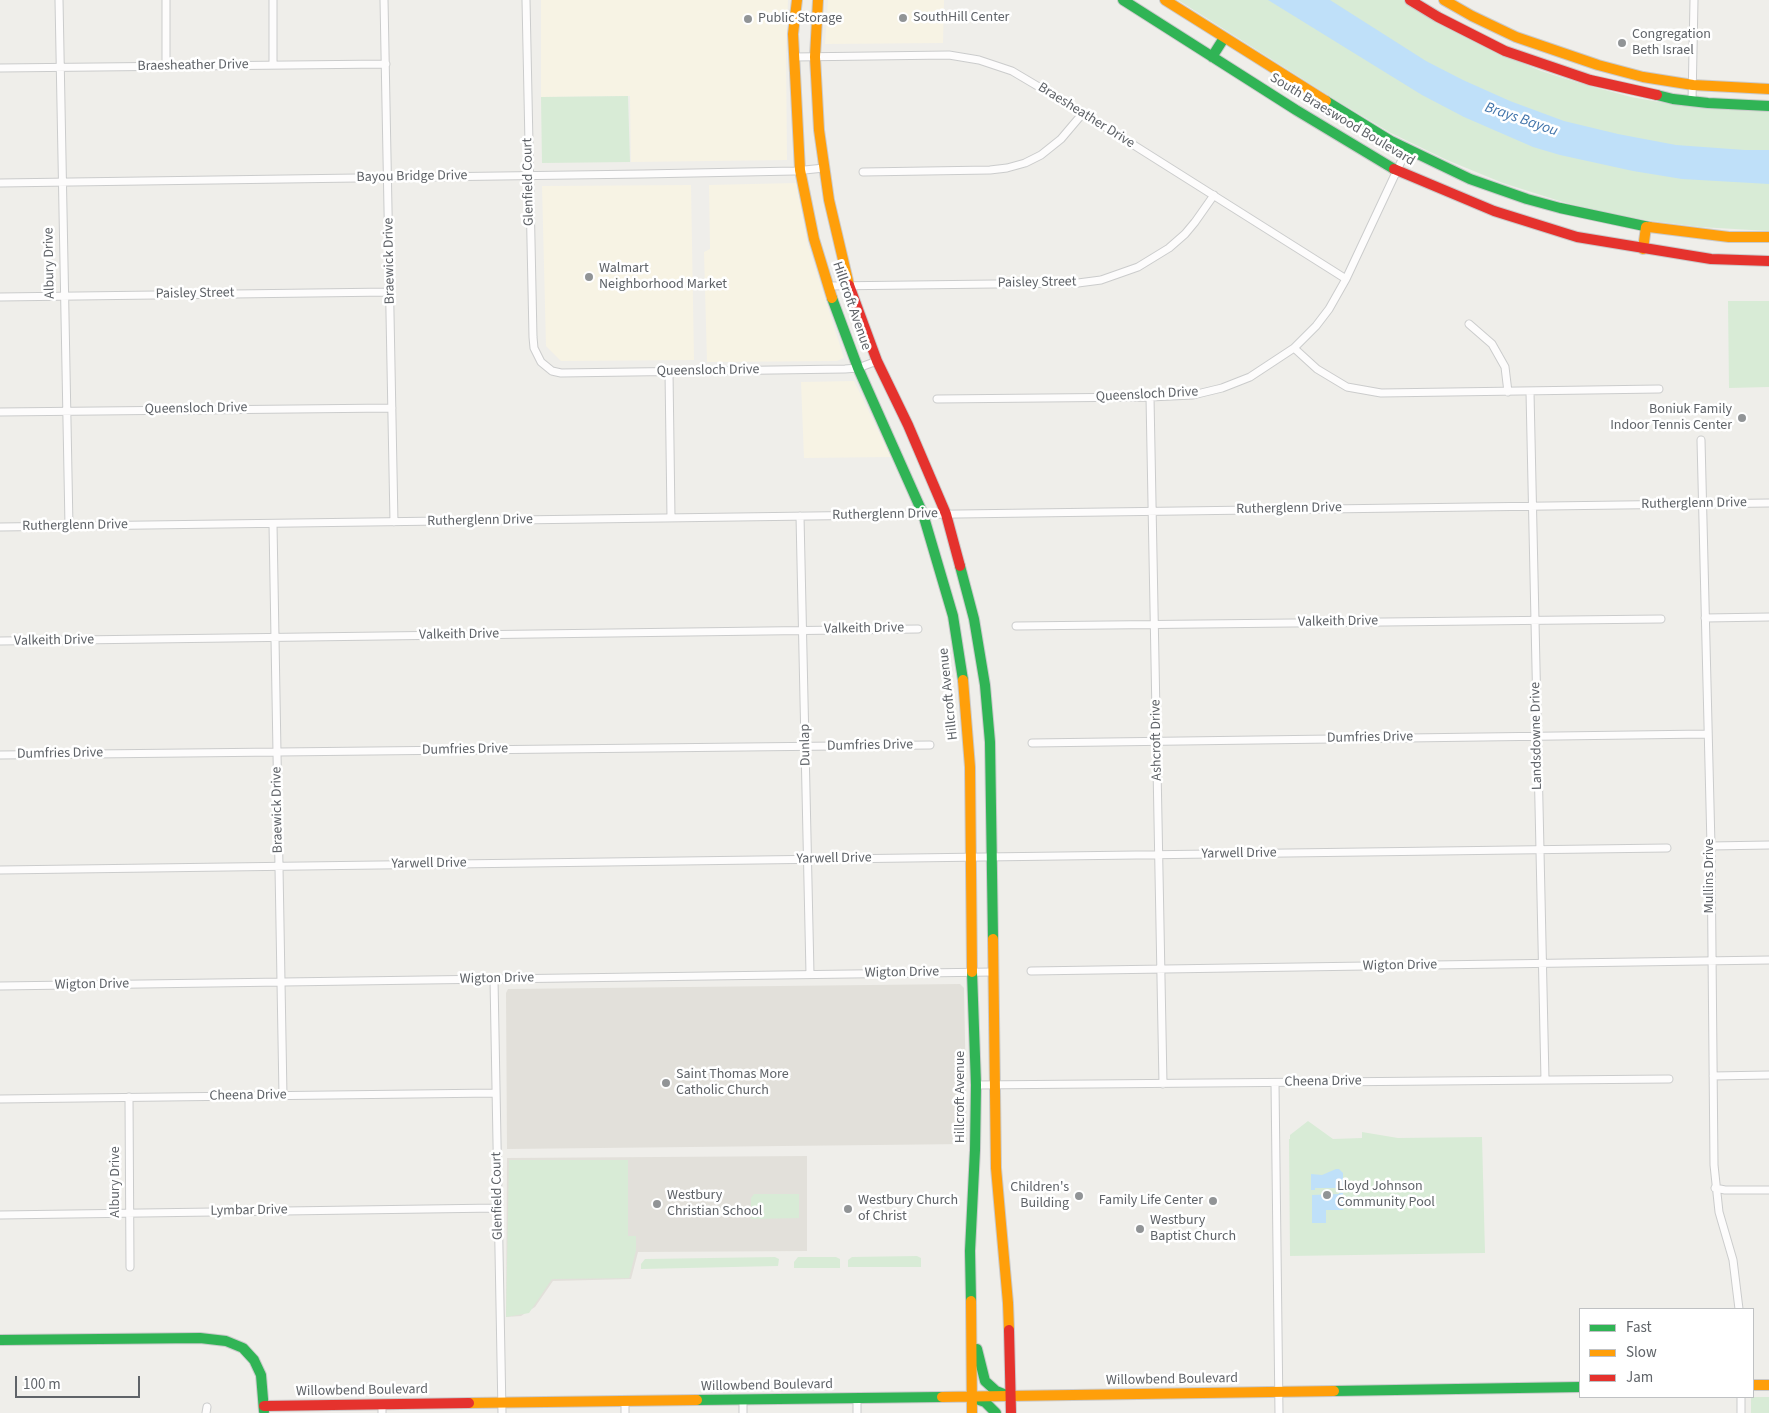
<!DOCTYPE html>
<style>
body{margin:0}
#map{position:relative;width:1769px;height:1413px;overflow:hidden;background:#efeeea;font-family:"Source Sans 3",sans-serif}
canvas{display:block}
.legend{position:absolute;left:1579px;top:1308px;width:175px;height:90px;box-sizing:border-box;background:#fff;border:1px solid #bfc1c3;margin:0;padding:6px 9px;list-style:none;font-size:15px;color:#5f6368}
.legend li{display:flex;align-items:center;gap:10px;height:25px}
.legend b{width:25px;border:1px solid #bfc1c3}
.scale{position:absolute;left:15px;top:1376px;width:125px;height:22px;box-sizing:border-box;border:2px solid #5f6368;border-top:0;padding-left:6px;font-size:15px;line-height:18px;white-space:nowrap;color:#5f6368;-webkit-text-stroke:4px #fff;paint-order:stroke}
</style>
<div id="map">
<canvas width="1769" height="1413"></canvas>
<ul class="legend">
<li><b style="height:6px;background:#30b455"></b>Fast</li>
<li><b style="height:6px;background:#ff9f0a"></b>Slow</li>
<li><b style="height:6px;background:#e5322d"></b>Jam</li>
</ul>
<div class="scale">100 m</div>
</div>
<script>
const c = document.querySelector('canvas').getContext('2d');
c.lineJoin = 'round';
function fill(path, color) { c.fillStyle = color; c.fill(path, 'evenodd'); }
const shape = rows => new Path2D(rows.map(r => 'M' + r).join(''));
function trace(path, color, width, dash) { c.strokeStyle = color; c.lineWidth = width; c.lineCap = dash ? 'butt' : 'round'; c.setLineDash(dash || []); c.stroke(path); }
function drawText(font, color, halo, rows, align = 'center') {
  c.font = font + ' "Source Sans 3",sans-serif'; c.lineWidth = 5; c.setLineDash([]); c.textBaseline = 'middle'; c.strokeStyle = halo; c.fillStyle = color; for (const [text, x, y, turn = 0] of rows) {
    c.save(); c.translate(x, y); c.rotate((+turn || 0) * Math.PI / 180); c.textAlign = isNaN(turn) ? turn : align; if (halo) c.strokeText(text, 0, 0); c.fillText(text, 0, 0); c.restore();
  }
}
const commercial = shape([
 [541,0,788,0,786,46,787,160,631,162,630,96,541,97],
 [828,0,944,0,943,43,825,44],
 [796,183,808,245,844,358,837,361,707,362,704,252,710,249,709,185],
 [691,185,694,360,561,361,546,346,542,186],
 [854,381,891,457,804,458,801,382]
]);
const education = shape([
 [960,984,964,988,967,1144,507,1149,506,993,508,989],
 [807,1156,807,1251,638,1252,631,1279,553,1281,535,1307,521,1316,506,1317,507,1158]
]);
const green = shape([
 [1178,0,1404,0,1448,27,1491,50,1541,71,1579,83,1631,97,1670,104,1694,107,1769,111,1769,231,1700,227,1629,218,1566,203,1503,183,1447,160,1391,133,1339,102],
 [628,96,630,162,542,163,541,97],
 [1728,301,1769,301,1769,387,1729,388],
 [1308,1121,1333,1139,1362,1138,1362,1132,1398,1138,1482,1137,1485,1253,1290,1256,1289,1139,1290,1139,1290,1135],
 [509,1160,628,1160,628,1236,636,1236,636,1250,629,1278,552,1279,529,1313,506,1317],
 [754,1194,799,1194,799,1218,751,1219,751,1198],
 [917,1256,921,1258,921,1267,848,1267,848,1260,852,1257],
 [775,1257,779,1259,778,1266,641,1269,641,1264,645,1259],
 [798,1257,836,1257,840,1259,840,1268,794,1268,794,1262],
 [1751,1397,1769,1397,1769,1413,1751,1413]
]);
const water = shape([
 [1268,0,1330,0,1426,61,1463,80,1510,101,1564,121,1618,134,1676,145,1745,150,1769,150,1769,184,1682,179,1633,171,1560,155,1533,147,1464,117,1422,95],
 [1336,1169,1339,1169,1343,1173,1343,1189,1339,1189,1339,1188,1315,1188,1315,1190,1311,1190,1311,1174,1322,1175],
 [1339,1193,1343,1193,1343,1210,1326,1210,1326,1223,1312,1223,1312,1195,1339,1194]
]);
const street = shape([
 [59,0,69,526],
 [166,0,166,66],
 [384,0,394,522],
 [526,0,533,337,534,348,541,362,552,371,561,373,845,369,858,368,877,361],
 [794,57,949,55,979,60,1012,71,1083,113,1346,279],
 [273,65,273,0],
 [0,68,386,64],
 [1692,102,1694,0],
 [863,172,990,170,1007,168,1025,163,1041,155,1061,139,1083,113],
 [0,183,643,174,795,171,824,168],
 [828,286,1078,283,1101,280,1138,267,1169,248,1185,234,1195,222,1214,195],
 [0,297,390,292],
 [1469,324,1492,344,1505,367,1508,392],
 [1294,348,1317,369,1347,387,1381,393,1659,389],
 [669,372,671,518],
 [1530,392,1545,1080],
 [1150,397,1163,1084],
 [937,399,1150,397,1193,395,1222,388,1250,377,1294,348,1316,326,1329,309,1346,279,1407,149],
 [0,412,392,408],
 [1701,440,1711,846,1714,1165,1719,1212,1733,1260,1739,1309],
 [800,516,810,974],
 [273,524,283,1096],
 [0,527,1769,503],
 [1705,618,1769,617],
 [1016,626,1661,619],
 [0,641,918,629],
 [1032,743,1707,734],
 [0,755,930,745],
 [1711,846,1769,845],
 [0,870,1667,848],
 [1031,971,1769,960],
 [494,979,502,1413],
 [0,986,993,972],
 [1713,1076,1769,1075],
 [1275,1083,1279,1413],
 [976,1085,1669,1079],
 [129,1097,130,1267],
 [0,1099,496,1093],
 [1715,1188,1725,1190,1769,1190],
 [0,1215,498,1208],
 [1741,1397,1741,1413],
 [857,1398,857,1413],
 [743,1400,743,1413],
 [382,1405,382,1413],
 [206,1413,207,1407],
 [625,1413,625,1401]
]);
const fast = shape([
 [1123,0,1296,110,1394,169],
 [1212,57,1224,38],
 [1657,95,1673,99,1708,103,1769,106],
 [1326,101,1391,141,1470,179,1527,199,1560,208,1649,227],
 [832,298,858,368,923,514,953,616,963,680],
 [960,566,974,619,985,685,990,742,993,939],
 [971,1301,970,1251,975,1150,976,1085,972,972],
 [0,1340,200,1338,226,1341,243,1348,254,1360,261,1375,264,1411],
 [977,1349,985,1381,996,1391,1011,1397],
 [1334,1391,1580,1387],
 [971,1397,985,1402,996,1413],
 [697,1400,942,1397]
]);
const slow = shape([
 [797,0,793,34,800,170,814,239,832,298],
 [818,0,815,57,819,130,829,200,849,285],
 [1165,0,1326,101],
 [1444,0,1472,16,1516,37,1598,65,1643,77,1693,85,1769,89],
 [1649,227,1729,237,1769,237],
 [1643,249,1646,227],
 [963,680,970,767,972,972],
 [993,939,996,1168,1008,1303,1009,1330],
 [971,1301,972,1413],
 [1753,1385,1769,1385],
 [942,1397,1334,1391],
 [469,1403,697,1400]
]);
const jam = shape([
 [1410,0,1438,17,1505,51,1590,80,1657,95],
 [1394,169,1494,211,1577,237,1711,259,1769,261],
 [849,285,877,361,908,425,946,514,960,566],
 [1009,1330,1011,1413],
 [264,1406,469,1403]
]);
const markers = [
 [903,18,5,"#919496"],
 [748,19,5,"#919496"],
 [1622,43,5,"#919496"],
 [589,277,5,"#919496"],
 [1742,418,5,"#919496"],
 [666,1083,5,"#919496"],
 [1327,1195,5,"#919496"],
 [1079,1196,5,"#919496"],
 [1213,1201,5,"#919496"],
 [657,1204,5,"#919496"],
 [848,1209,5,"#919496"],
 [1140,1229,5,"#919496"]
];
const poiNames = [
 ["SouthHill Center",913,18],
 ["Public Storage",758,19],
 ["Congregation",1632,35],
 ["Beth Israel",1632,51],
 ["Walmart",599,269],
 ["Neighborhood Market",599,285],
 ["Boniuk Family",1732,410,"right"],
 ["Indoor Tennis Center",1732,426,"right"],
 ["Saint Thomas More",676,1075],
 ["Catholic Church",676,1091],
 ["Lloyd Johnson",1337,1187],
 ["Community Pool",1337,1203],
 ["Children's",1069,1188,"right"],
 ["Building",1069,1204,"right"],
 ["Westbury",667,1196],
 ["Christian School",667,1212],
 ["Westbury Church",858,1201],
 ["of Christ",858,1217],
 ["Family Life Center",1203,1201,"right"],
 ["Westbury",1150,1221],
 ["Baptist Church",1150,1237]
];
const streetNames = [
 ["Braesheather Drive",193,66,-1],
 ["Braesheather Drive",1086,116,32],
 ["South Braeswood Boulevard",1342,120,31],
 ["Bayou Bridge Drive",412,177,-1],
 ["Glenfield Court",529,182,-91],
 ["Braewick Drive",390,261,-91],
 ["Albury Drive",50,263,-91],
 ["Paisley Street",1037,283,-1],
 ["Paisley Street",195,294,-1],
 ["Hillcroft Avenue",851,306,71],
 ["Queensloch Drive",708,371,-1],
 ["Queensloch Drive",1147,395,-3],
 ["Queensloch Drive",196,409,-1],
 ["Rutherglenn Drive",1694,504,-1],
 ["Rutherglenn Drive",1289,509,-1],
 ["Rutherglenn Drive",885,515,-1],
 ["Rutherglenn Drive",480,521,-1],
 ["Rutherglenn Drive",75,526,-1],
 ["Valkeith Drive",1338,622,-1],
 ["Valkeith Drive",864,629,-1],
 ["Valkeith Drive",459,635,-1],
 ["Valkeith Drive",54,641,-1],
 ["Hillcroft Avenue",949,694,-96],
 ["Landsdowne Drive",1537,736,-91],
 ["Dumfries Drive",1370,738,-1],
 ["Ashcroft Drive",1157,740,-91],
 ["Dunlap",806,745,-91],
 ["Dumfries Drive",870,746,-1],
 ["Dumfries Drive",465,750,-1],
 ["Dumfries Drive",60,754,-1],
 ["Braewick Drive",278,810,-91],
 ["Yarwell Drive",1239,854,-1],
 ["Yarwell Drive",834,859,-1],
 ["Yarwell Drive",429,864,-1],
 ["Mullins Drive",1710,876,-90],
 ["Wigton Drive",1400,966,-1],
 ["Wigton Drive",902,973,-1],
 ["Wigton Drive",497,979,-1],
 ["Wigton Drive",92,985,-1],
 ["Cheena Drive",1323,1082,-1],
 ["Cheena Drive",248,1096,-1],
 ["Hillcroft Avenue",961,1097,-90],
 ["Albury Drive",116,1182,-90],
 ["Glenfield Court",498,1196,-91],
 ["Lymbar Drive",249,1211,-1],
 ["Willowbend Boulevard",1172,1380,-1],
 ["Willowbend Boulevard",767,1386,-1],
 ["Willowbend Boulevard",362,1391,-1]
];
const waterNames = [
 ["Brays Bayou",1521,120,19]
];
fill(commercial, '#f7f3e4');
fill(education, '#e2e0da');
fill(green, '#d8ebd6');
fill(water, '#bfe0f9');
trace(street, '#cbcccc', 9);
trace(fast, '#cacacb', 12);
trace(slow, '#cacacb', 12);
trace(jam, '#cacacb', 12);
trace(street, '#fdfcfc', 7);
trace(fast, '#30b455', 10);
trace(slow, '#ff9f0a', 10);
trace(jam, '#e5322d', 10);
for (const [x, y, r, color] of markers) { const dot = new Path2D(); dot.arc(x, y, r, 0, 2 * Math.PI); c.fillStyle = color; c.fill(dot); trace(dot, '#fff', 2); }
drawText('14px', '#5f6368', '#fff', poiNames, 'left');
drawText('14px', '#5f6368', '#fff', streetNames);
drawText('italic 15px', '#4174aa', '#fff', waterNames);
</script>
